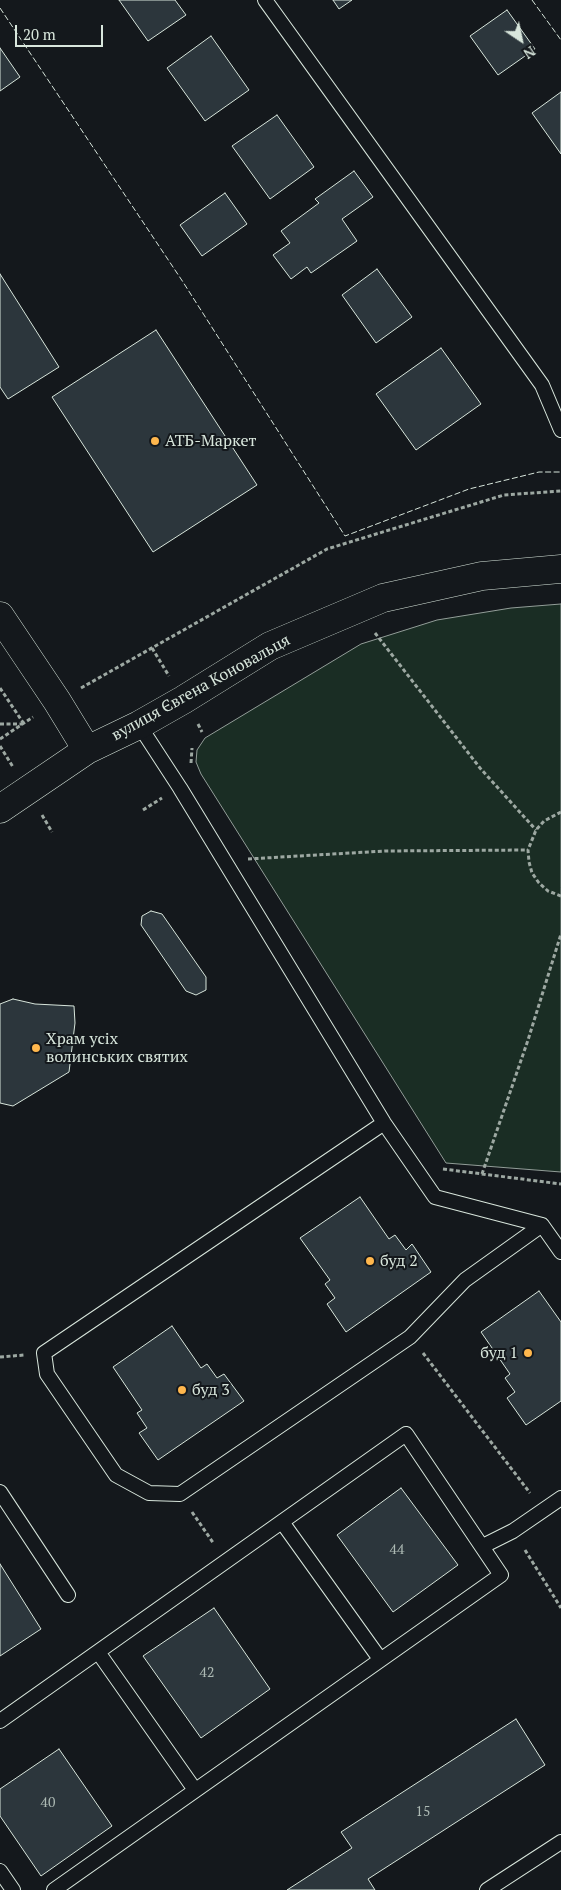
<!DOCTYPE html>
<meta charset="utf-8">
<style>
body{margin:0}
#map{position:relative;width:561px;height:1890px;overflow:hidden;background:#14181c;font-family:"PT Serif",serif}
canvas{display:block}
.north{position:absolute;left:496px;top:15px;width:50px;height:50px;-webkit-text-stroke:4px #14181c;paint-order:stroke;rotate:146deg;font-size:14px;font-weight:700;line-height:20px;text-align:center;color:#d8e6dc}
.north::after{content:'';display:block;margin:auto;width:18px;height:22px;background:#d8e6dc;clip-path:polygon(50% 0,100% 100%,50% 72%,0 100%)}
.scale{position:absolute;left:15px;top:25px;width:88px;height:22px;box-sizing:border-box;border:2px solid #d8e6dc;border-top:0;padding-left:6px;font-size:15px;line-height:18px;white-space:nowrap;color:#d8e6dc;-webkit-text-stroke:4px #14181c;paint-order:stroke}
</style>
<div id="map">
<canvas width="561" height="1890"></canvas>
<div class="north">N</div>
<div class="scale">20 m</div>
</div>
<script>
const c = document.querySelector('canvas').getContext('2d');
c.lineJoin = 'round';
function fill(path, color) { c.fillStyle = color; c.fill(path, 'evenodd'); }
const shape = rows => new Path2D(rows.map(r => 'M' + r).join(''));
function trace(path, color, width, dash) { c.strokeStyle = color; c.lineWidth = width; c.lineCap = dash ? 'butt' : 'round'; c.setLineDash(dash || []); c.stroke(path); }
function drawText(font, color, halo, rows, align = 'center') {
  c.font = font + ' "PT Serif",serif'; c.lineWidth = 4; c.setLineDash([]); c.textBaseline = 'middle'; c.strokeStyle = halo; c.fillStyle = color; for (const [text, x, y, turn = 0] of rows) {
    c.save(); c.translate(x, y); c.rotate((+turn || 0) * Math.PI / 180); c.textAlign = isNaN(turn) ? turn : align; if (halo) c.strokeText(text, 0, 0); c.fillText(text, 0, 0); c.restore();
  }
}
const green = shape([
 [561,604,561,1172,446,1163,201,774,196,762,197,750,205,738,361,644,437,620,511,608,561,604]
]);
const building = shape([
 [119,0,175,0,186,15,148,41,119,0],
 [333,0,352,0,339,9,333,0],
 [507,10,535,49,498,75,470,36,507,10],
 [211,36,249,90,205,121,167,68,211,36],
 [0,48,20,77,0,91,0,48],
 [561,92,561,154,532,113,561,92],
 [277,115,314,167,270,199,232,146,277,115],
 [354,171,373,197,342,219,357,241,311,273,307,267,291,279,273,255,290,243,281,231,319,203,315,199,354,171],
 [225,193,247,224,202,256,180,225,225,193],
 [377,269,412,317,376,343,342,295,377,269],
 [0,274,59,367,8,399,0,387,0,274],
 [156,330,257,485,153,552,52,397,156,330],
 [441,348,481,404,416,450,376,394,441,348],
 [151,911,162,914,206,977,206,990,196,995,186,991,141,925,142,916,151,911],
 [13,999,35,1004,74,1006,75,1023,69,1072,13,1106,0,1103,0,1004,13,999],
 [360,1197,389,1239,395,1235,406,1250,412,1244,431,1272,346,1332,327,1304,335,1298,325,1284,330,1280,300,1238,360,1197],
 [539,1291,561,1322,561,1401,526,1425,507,1398,515,1392,505,1378,510,1374,481,1332,539,1291],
 [172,1326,201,1368,207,1364,217,1378,224,1374,244,1401,158,1460,139,1433,147,1428,137,1413,142,1410,113,1367,172,1326],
 [401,1488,458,1565,393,1612,337,1535,401,1488],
 [0,1564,41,1629,0,1656,0,1564],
 [214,1608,270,1689,201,1738,143,1656,214,1608],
 [516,1719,545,1765,368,1879,375,1890,287,1890,352,1848,341,1832,516,1719],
 [59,1749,112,1826,41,1876,0,1816,0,1789,59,1749]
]);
const path = shape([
 [375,633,480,768,536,830],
 [152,648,169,676],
 [0,688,24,724],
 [81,688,327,549,504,495,561,491],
 [0,724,23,724],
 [198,724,202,732],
 [0,739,33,717],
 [0,746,13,767],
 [191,763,192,748],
 [143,810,162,798],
 [561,812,544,821,536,830,528,850,529,862,532,873,539,883,548,891,561,896],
 [42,815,52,832],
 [248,859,385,851,528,850],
 [443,1169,561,1184],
 [482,1174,528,1040,561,934],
 [423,1353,530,1493],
 [0,1357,24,1355],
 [192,1512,214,1544],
 [525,1550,561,1608]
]);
const lane = shape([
 [265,0,542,385,561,430],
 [139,725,180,788,384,1123,435,1197,542,1225,561,1252],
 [384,1123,44,1353,47,1374,116,1475,149,1493,180,1494,410,1337,465,1280,542,1225],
 [0,1492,68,1595],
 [282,1522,380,1659],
 [483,1546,513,1531,561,1498],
 [98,1652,195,1790],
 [0,1721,406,1434,501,1575,54,1890],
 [0,1871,13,1890],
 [487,1890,561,1842]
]);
const secondary = shape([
 [0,616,57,701,87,750],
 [0,809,87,750,139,725,183,700,270,646,383,598,482,576,561,569]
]);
const fence = shape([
 [532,0,561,40],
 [0,8,183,282,345,536,469,489,539,472,561,472]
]);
const markers = [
 [155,441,5,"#ffb74d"],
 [36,1048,5,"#ffb74d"],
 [370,1261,5,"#ffb74d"],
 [528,1353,5,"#ffb74d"],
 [182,1390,5,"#ffb74d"]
];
const numberNames = [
 ["44",397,1550],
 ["42",207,1673],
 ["40",48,1803],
 ["15",423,1812]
];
const poiNames = [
 ["АТБ-Маркет",165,441],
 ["Храм усіх",46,1039],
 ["волинських святих",46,1057],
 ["буд 2",380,1261],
 ["буд 1",518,1353,"right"],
 ["буд 3",192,1390]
];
const streetNames = [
 ["вулиця Євгена Коновальця",201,688,-29]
];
fill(green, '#1a2d24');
trace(green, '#939e99', 1);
fill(building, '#2c363c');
trace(building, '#d8e6dc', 1);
trace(lane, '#d8e6dc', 16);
trace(secondary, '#d8e6dc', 29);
trace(path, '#9da8a2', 3, [4, 2.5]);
trace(lane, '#14181c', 14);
trace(secondary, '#14181c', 28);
trace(fence, '#d8e6dc', 1, [6, 2.5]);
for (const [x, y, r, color] of markers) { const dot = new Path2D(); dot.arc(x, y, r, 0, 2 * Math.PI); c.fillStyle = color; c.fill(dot); trace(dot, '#14181c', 2); }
drawText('14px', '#adbab4', null, numberNames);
drawText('16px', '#d8e6dc', '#14181c', poiNames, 'left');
drawText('16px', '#d8e6dc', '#14181c', streetNames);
</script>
